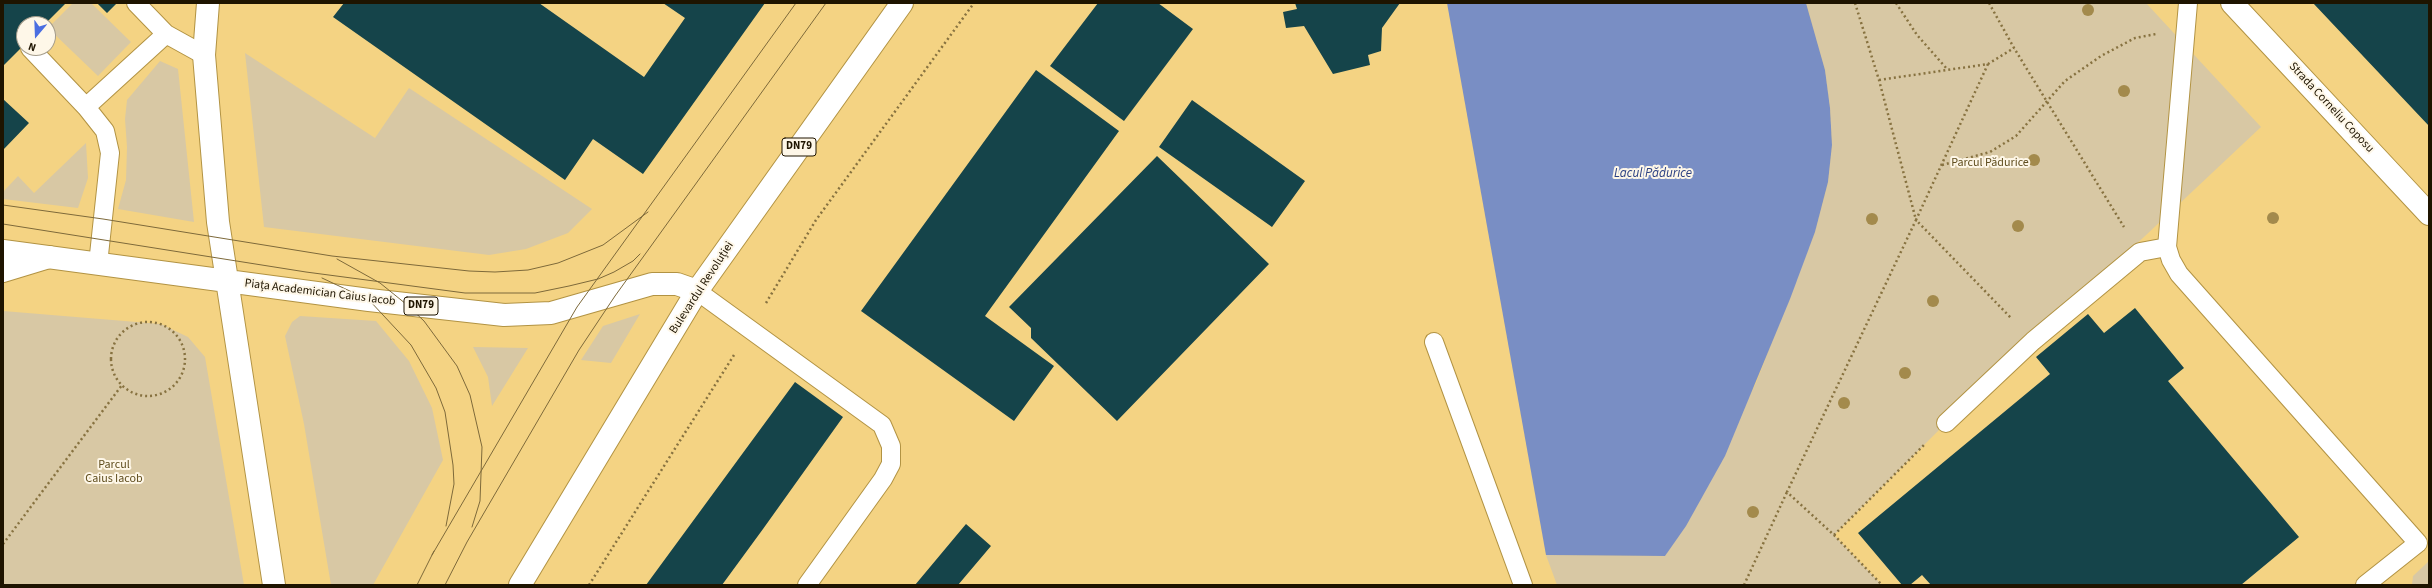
<!DOCTYPE html>
<meta charset="utf-8">
<style>
body{margin:0}
#map{position:relative;width:2432px;height:588px;overflow:hidden;background:#f4d383;font-family:"Source Sans 3",sans-serif}
canvas{display:block}
.frame{position:absolute;inset:0;border:4px solid #1e1400;pointer-events:none}
.north{position:absolute;left:16px;top:16px;width:40px;height:40px;box-sizing:border-box;background:#fef7e8;border:1px solid #a49c8b;border-radius:50%;rotate:199deg;font-size:11px;font-weight:700;line-height:16px;text-align:center;color:#1e1400}
.north::after{content:'';display:block;margin:auto;width:14px;height:18px;background:#4a6ee1;clip-path:polygon(50% 0,100% 100%,50% 72%,0 100%)}
</style>
<div id="map">
<canvas width="2432" height="588"></canvas>
<div class="frame"></div>
<div class="north">N</div>
</div>
<script>
const c = document.querySelector('canvas').getContext('2d');
c.lineJoin = 'round';
function fill(path, color) { c.fillStyle = color; c.fill(path, 'evenodd'); }
const shape = rows => new Path2D(rows.map(r => 'M' + r).join(''));
function trace(path, color, width, dash) { c.strokeStyle = color; c.lineWidth = width; c.lineCap = dash ? 'butt' : 'round'; c.setLineDash(dash || []); c.stroke(path); }
function drawText(font, color, halo, rows, align = 'center') {
  c.font = font + ' "Source Sans 3",sans-serif'; c.lineWidth = 4; c.setLineDash([]); c.textBaseline = 'middle'; c.strokeStyle = halo; c.fillStyle = color; for (const [text, x, y, turn = 0] of rows) {
    c.save(); c.translate(x, y); c.rotate((+turn || 0) * Math.PI / 180); c.textAlign = isNaN(turn) ? turn : align; if (halo) c.strokeText(text, 0, 0); c.fillText(text, 0, 0); c.restore();
  }
}
const green = shape([
 [73,3,91,3,131,42,98,76,48,28],
 [1806,3,2146,3,2261,127,1946,423,1834,535,1882,585,1557,585,1546,555,1665,556,1756,383,1815,232,1828,182,1832,145,1830,108,1825,70],
 [245,53,375,138,409,88,592,209,568,233,526,249,489,255,264,227],
 [160,61,178,69,194,222,118,209,126,180,127,147,125,119,127,100],
 [86,143,88,178,78,208,3,199,3,192,18,176,34,193],
 [3,311,161,324,188,337,205,357,244,585,3,585],
 [640,314,611,363,581,360,603,326],
 [300,316,376,321,409,361,432,408,443,460,373,585,331,585,304,424,285,336,292,322],
 [473,347,528,348,492,406,488,377],
 [2429,561,2429,585,2412,585,2413,576]
]);
const water = shape([
 [1447,3,1806,3,1825,70,1830,108,1832,145,1828,182,1815,232,1790,299,1725,456,1686,526,1665,556,1546,555]
]);
const building = shape([
 [3,3,66,3,45,24,24,24,24,45,3,66],
 [97,3,117,3,107,13],
 [344,3,539,3,644,77,685,18,663,3,765,3,643,174,593,139,565,180,333,17],
 [1098,3,1158,3,1193,29,1124,121,1050,66],
 [1295,3,1400,3,1382,28,1381,51,1368,55,1370,65,1333,74,1304,26,1286,28,1283,12,1297,9],
 [2313,3,2429,3,2429,126],
 [1036,70,1119,131,985,316,1054,366,1014,421,861,311],
 [3,99,29,123,3,150],
 [1192,100,1305,181,1272,227,1159,147],
 [1157,156,1269,264,1117,421,1031,338,1031,328,1009,307],
 [2135,308,2184,368,2168,381,2299,537,2241,585,1931,585,1922,575,1910,585,1902,585,1858,533,2050,374,2036,357,2088,314,2104,333],
 [795,382,843,417,763,529,722,585,646,585],
 [966,524,991,546,958,585,915,585]
]);
const path = shape([
 [1855,3,1879,80,1916,220,1787,492,1834,535,1882,585],
 [1896,3,1917,35,1947,69],
 [1989,3,2014,48,2124,227],
 [1988,64,1916,220,2012,319],
 [1879,80,1988,64,2014,48],
 [1942,165,1990,152,2016,136,2065,81,2101,56,2135,38,2156,34],
 [766,303,816,220,974,3],
 '111 359a37 37 0 1 1 74 0a37 37 0 1 1-74 0Z',
 [1834,535,1925,444],
 [3,544,122,385],
 [589,585,734,355],
 [1744,585,1787,492]
]);
const service = shape([
 [136,3,166,34,204,55],
 [2188,3,2167,247,2171,260,2179,274,2418,543,2365,585],
 [30,48,86,107,105,131,110,153,98,264],
 [86,107,166,34],
 [697,291,882,425,891,446,891,464,883,479,807,585],
 [1434,342,1523,585],
 [1946,423,2033,341,2140,252,2167,247]
]);
const tertiary = shape([
 [3,271,49,257]
]);
const secondary = shape([
 [2232,3,2429,214]
]);
const primary = shape([
 [208,3,204,55,218,222,274,585],
 [3,251,369,300,504,315,551,313,652,284,677,284,697,291],
 [520,585,697,291,902,3]
]);
const tram = shape([
 [3,205,103,219,332,256,469,271,495,272,528,270,558,263,603,245,648,212],
 [3,224,306,272,465,293,535,293,569,286,598,279,614,272,633,261,640,254],
 [337,259,380,283,406,304,424,321,457,366,470,395,482,447,480,501,472,527],
 [322,278,369,300,411,345,436,388,445,412,453,465,454,484,446,526],
 [432,555,577,307,796,3],
 [417,585,434,551],
 [445,585,467,542,579,350,615,296,826,3]
]);
const trees = [
 [2088,10],
 [2124,91],
 [2034,160],
 [2273,218],
 [1872,219],
 [2018,226],
 [1933,301],
 [1905,373],
 [1844,403],
 [1753,512]
];
const shields = [
 [799,147,34],
 [421,306,34]
];
const shieldNames = [
 ["DN79",799,147],
 ["DN79",421,306]
];
const streetNames = [
 ["Strada Corneliu Coposu",2331,108,47],
 ["Bulevardul Revoluției",702,288,-57],
 ["Piața Academician Caius Iacob",320,293,7]
];
const parkNames = [
 ["Parcul Pădurice",1990,163],
 ["Parcul",114,465],
 ["Caius Iacob",114,479]
];
const waterNames = [
 ["Lacul Pădurice",1653,174]
];
fill(green, '#d8c8a4');
fill(water, '#798ec4');
fill(building, '#15444a');
trace(service, '#b29343', 20);
trace(tertiary, '#b29343', 24);
trace(secondary, '#b29343', 24);
trace(primary, '#b29343', 24);
trace(path, '#877240', 2.5, [2, 3]);
trace(service, '#fff', 18);
trace(tertiary, '#fff', 22);
trace(secondary, '#fff', 22);
trace(primary, '#fff', 22);
trace(tram, '#7d693a', 1);
c.fillStyle = '#a38a4c';
for (const [x, y] of trees) { c.beginPath(); c.arc(x, y, 6, 0, 2 * Math.PI); c.fill(); }
for (const [x, y, w] of shields) { const box = new Path2D(); box.roundRect(x - w / 2, y - 9, w, 18, 3); c.fillStyle = '#fef7e8'; c.fill(box); trace(box, '#1e1400', 1); }
drawText('bold 11px', '#1e1400', null, shieldNames);
drawText('12px', '#1e1400', '#fef7e8', streetNames);
drawText('12px', '#604e1f', '#fef7e8', parkNames);
drawText('italic 13px', '#2c4183', '#fef7e8', waterNames);
</script>
